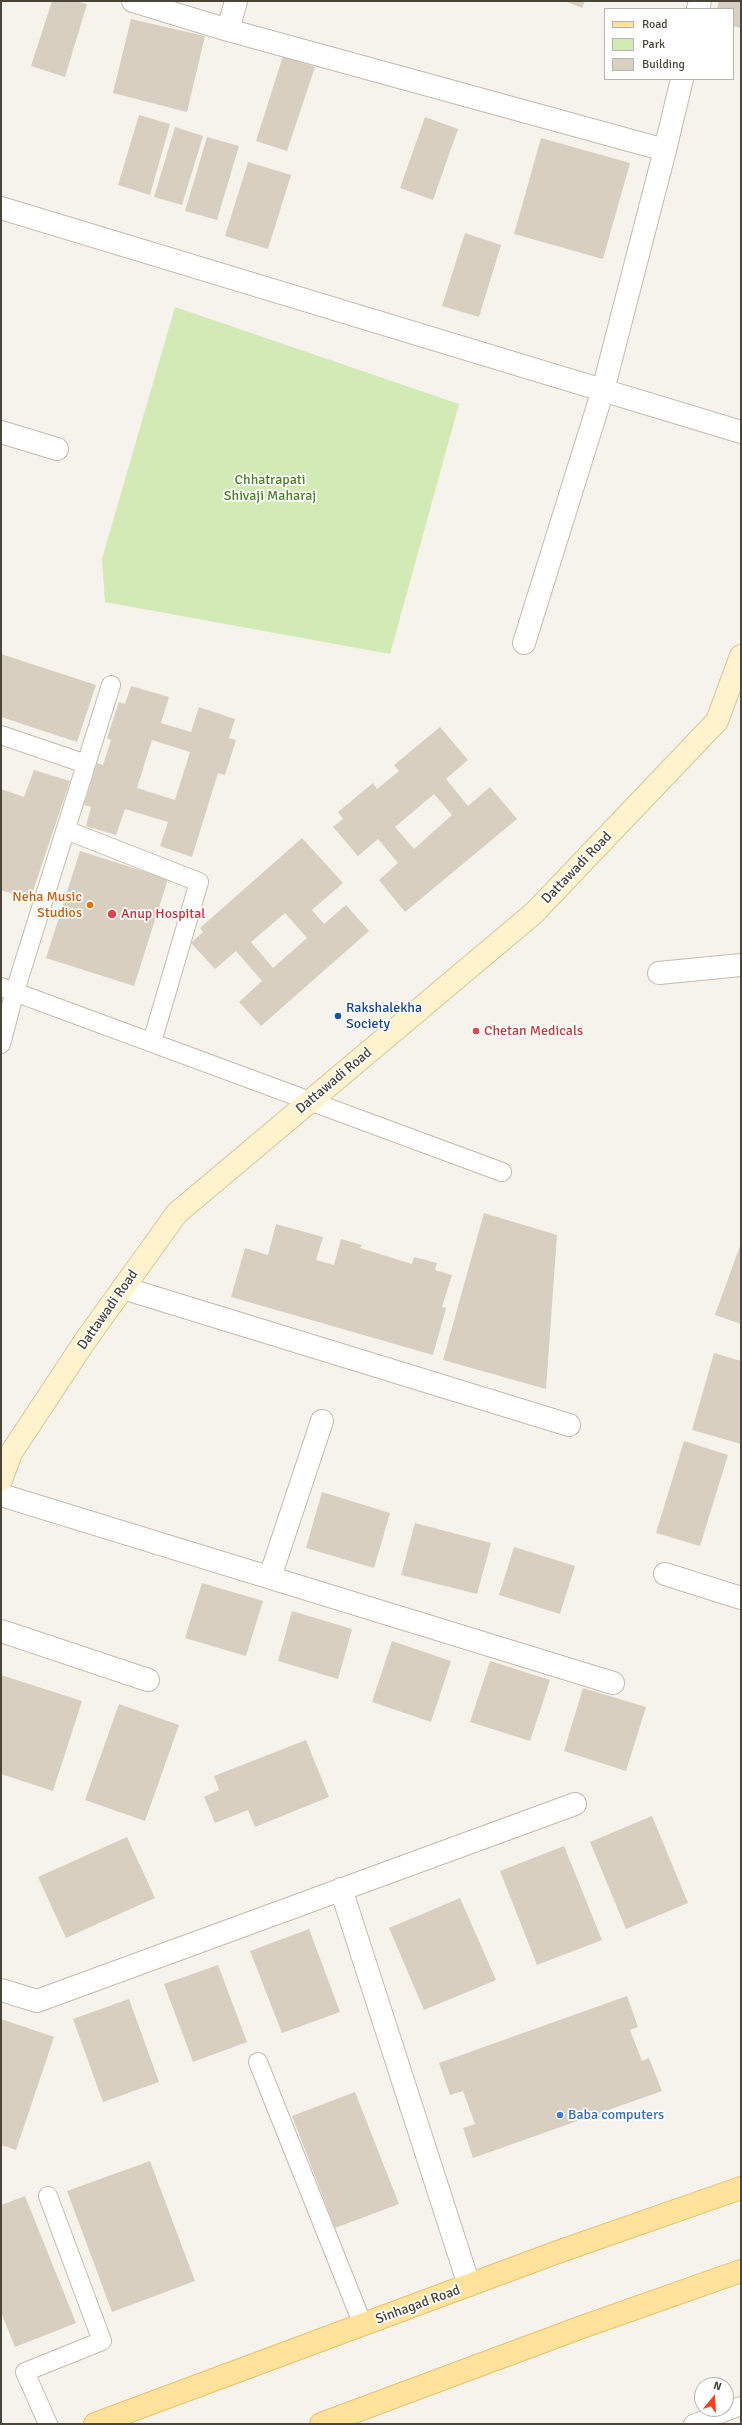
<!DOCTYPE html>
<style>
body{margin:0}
#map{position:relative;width:742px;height:2425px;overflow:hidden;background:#f6f3ec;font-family:Signika,sans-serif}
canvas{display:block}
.frame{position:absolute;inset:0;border:2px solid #4b4439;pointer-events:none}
.legend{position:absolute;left:604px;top:8px;width:130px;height:72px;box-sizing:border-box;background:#fff;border:1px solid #b7b4b0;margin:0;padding:5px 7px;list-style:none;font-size:12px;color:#4b4439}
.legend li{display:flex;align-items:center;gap:8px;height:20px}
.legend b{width:20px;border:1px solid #b7b4b0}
.north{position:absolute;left:694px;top:2377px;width:40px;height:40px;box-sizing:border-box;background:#fff;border:1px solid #b7b4b0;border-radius:50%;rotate:18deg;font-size:11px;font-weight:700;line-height:16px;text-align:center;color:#4b4439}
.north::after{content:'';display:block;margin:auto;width:14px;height:18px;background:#fc3f1d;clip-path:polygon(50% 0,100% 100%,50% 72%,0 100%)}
</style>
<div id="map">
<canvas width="742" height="2425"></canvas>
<div class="frame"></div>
<ul class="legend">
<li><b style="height:5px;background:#ffe39c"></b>Road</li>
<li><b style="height:11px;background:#d2eab5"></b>Park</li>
<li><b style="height:11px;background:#d8cfc1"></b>Building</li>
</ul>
<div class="north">N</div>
</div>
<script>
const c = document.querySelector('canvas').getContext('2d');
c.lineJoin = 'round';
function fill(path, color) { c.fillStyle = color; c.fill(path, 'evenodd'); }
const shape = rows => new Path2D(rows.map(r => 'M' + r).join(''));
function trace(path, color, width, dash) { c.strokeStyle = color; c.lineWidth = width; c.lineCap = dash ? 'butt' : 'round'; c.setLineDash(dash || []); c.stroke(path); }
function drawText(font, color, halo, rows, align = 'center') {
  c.font = font + ' Signika,sans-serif'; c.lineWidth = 3.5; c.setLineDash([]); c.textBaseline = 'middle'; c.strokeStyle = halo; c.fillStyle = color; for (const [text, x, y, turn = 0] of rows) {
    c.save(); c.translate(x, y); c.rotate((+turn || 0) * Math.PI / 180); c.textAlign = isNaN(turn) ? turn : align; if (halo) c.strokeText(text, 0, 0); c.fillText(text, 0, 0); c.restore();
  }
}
const green = shape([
 [175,307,459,404,390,654,105,602,102,559]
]);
const building = shape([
 [52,1,75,1,87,4,65,77,31,66],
 [565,1,585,1,582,8],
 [719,1,741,1,741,28,733,26,733,9,717,9],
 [131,19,205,36,187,112,113,93],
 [283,56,315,67,287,151,256,141],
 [139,115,170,124,150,195,118,185],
 [425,117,458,129,433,200,400,188],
 [175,127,203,136,182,205,154,197],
 [207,137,239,146,217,220,185,211],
 [541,138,630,163,603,259,514,234],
 [248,162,291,175,268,249,225,236],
 [465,233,501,245,479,317,442,306],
 [1,654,96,685,77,742,1,717],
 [131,686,169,697,161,723,191,732,199,707,235,719,229,738,236,740,225,775,218,773,192,857,160,846,168,822,125,809,116,835,86,826,91,807,84,805,97,763,103,765,111,740,107,738,119,702,125,704],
 [152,740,190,752,175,800,137,788],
 [440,727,468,760,446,779,468,806,490,787,517,819,405,912,379,880,398,863,378,839,358,856,333,827,343,819,338,812,373,783,377,789,399,771,394,765],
 [434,794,452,815,414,849,395,827],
 [34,770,70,781,30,900,1,890,1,789,24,797],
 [302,838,343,883,312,910,324,924,346,905,369,931,261,1026,239,1002,262,981,236,951,215,969,191,943,203,932,200,928],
 [285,913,307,938,273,968,251,942],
 [80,851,168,879,134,986,46,958],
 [484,1213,557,1235,546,1389,443,1360],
 [276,1224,323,1237,316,1260,334,1265,341,1239,362,1245,360,1248,412,1264,414,1257,437,1263,435,1270,452,1275,442,1307,446,1308,433,1355,231,1297,245,1248,268,1255],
 [741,1243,741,1324,715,1315],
 [714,1353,741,1361,741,1444,692,1430],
 [684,1441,728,1455,700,1546,656,1533],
 [322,1492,390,1513,374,1568,306,1548],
 [415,1523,491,1543,477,1594,401,1575],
 [514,1547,575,1566,560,1614,499,1595],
 [202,1583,263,1601,246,1656,185,1638],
 [292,1611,352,1629,338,1679,278,1661],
 [392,1641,451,1661,431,1722,372,1702],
 [490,1661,550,1680,530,1741,470,1722],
 [1,1675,82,1701,53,1791,1,1774],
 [583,1688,646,1707,626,1771,564,1751],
 [119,1704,179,1725,145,1821,85,1800],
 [306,1740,329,1797,255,1827,248,1810,215,1823,204,1797,219,1790,214,1776],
 [652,1816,688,1903,626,1929,590,1842],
 [127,1837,155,1898,66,1938,38,1877],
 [564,1846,602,1940,537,1965,500,1871],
 [460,1898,496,1980,424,2010,389,1928],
 [309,1929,340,2012,282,2033,250,1951],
 [218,1965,247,2042,193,2062,164,1984],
 [627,1996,638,2027,630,2030,642,2061,649,2058,662,2091,473,2158,463,2128,475,2124,463,2091,450,2095,439,2063],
 [129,1999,159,2082,103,2102,73,2019],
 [1,2019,54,2037,16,2150,1,2145],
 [355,2092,399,2204,335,2228,292,2116],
 [150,2161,195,2281,112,2312,67,2191],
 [25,2196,76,2323,15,2347,1,2312,1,2205]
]);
const lane = shape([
 [1,735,86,764],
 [66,830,199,882,152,1042],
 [1,987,502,1172],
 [1,1044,15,991,111,685],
 [258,2062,363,2325],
 [48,2196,102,2341,25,2372,48,2424],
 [693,2424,741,2406]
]);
const street = shape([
 [133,1,228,30,665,150,682,79],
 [698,9,700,1],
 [228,30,236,1],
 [1,208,741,432],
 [1,432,57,449],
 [524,643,603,390,665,150],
 [659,973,741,965],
 [123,1288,569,1425],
 [1,1495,613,1683],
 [665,1574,741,1598],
 [270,1577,322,1421],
 [1,1631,148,1680],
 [341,1889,469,2285],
 [1,1990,37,2001,575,1804]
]);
const secondary = shape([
 [1,1480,11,1453,85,1341,177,1213,534,913,717,721,741,656]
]);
const primary = shape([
 [95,2424,555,2253,741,2188],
 [321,2424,582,2327,741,2271]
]);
const markers = [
 [90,905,4,"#e8710a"],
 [112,914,5,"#e0444e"],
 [338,1016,4,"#1a4fb4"],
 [476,1031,4,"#e0444e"],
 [560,2115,4,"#3f7fe0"]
];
const parkNames = [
 ["Chhatrapati",270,480],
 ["Shivaji Maharaj",270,496]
];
const streetNames = [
 ["Dattawadi Road",577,868,-46],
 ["Dattawadi Road",334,1081,-40],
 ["Dattawadi Road",108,1310,-55],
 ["Sinhagad Road",418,2305,-20]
];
const foodNames = [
 ["Neha Music",82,897],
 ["Studios",82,913]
];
const healthNames = [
 ["Anup Hospital",121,914],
 ["Chetan Medicals",484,1031]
];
const transitNames = [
 ["Rakshalekha",346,1008],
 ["Society",346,1024]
];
const shopNames = [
 ["Baba computers",568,2115]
];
fill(green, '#d2eab5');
fill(building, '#d8cfc1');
trace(lane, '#c2bbae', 20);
trace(street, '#c2bbae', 24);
trace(secondary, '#d6c79b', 24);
trace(primary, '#e6c16a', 24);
trace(lane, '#fff', 18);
trace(street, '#fff', 22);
trace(secondary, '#fff3cd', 22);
trace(primary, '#ffe39c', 22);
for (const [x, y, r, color] of markers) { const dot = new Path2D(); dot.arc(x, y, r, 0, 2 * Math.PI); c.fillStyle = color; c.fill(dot); trace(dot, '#fff', 1.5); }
drawText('14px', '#4a7f2a', '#fff', parkNames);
drawText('14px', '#4b4439', '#fff', streetNames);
drawText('14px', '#c56008', '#fff', foodNames, 'right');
drawText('14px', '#be3a42', '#fff', healthNames, 'left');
drawText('14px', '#164399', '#fff', transitNames, 'left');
drawText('14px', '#366cbe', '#fff', shopNames, 'left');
</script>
